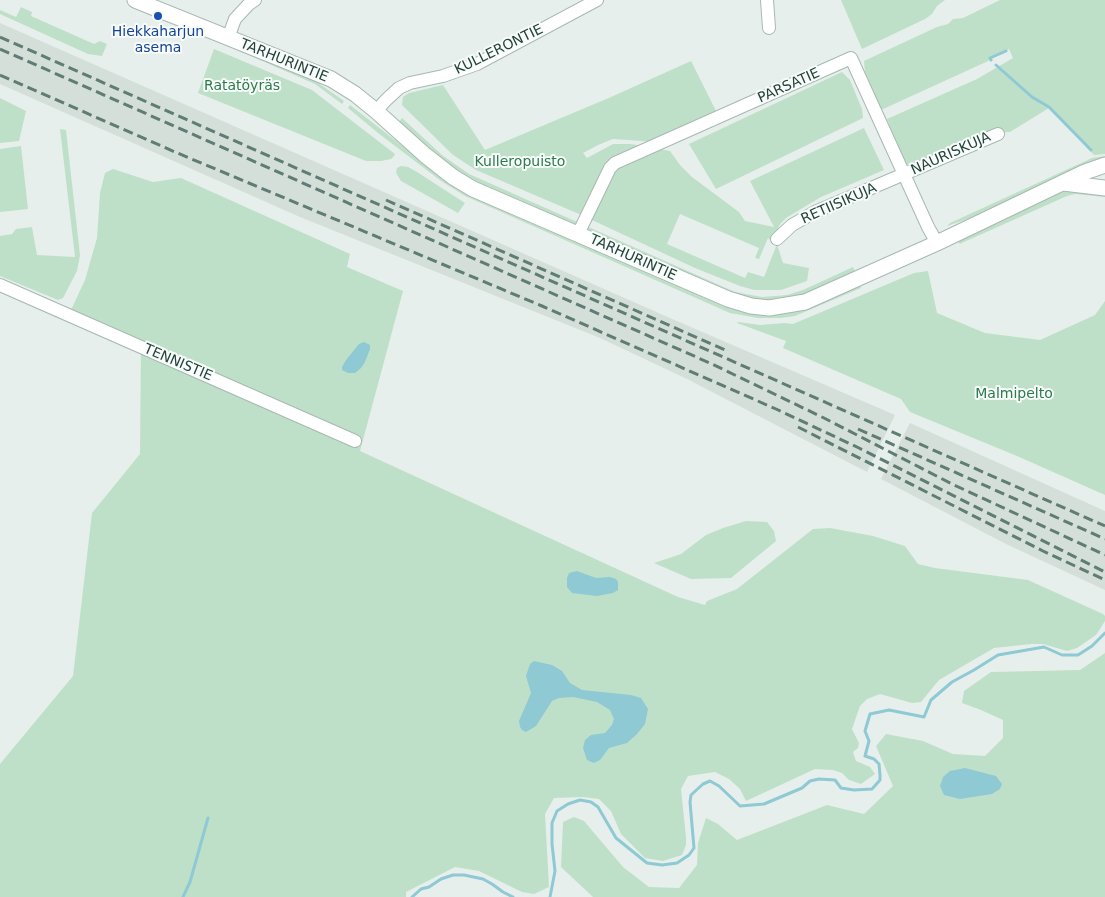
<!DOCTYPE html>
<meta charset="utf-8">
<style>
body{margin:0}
canvas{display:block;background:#e6efeb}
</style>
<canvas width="1105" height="897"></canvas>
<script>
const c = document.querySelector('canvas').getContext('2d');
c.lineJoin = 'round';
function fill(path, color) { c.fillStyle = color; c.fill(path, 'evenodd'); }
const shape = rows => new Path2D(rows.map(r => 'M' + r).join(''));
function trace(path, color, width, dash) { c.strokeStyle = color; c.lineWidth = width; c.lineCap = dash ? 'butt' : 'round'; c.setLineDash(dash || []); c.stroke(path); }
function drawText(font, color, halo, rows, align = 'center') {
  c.font = font + ' "DejaVu Sans",sans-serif'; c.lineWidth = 4; c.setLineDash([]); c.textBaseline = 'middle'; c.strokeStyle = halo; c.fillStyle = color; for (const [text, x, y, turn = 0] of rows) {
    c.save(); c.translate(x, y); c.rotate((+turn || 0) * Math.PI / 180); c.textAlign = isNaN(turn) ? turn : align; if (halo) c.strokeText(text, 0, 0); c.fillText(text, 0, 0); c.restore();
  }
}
const built = shape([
 [0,23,670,318,895,415,867,472,687,379,600,338,300,217,0,84],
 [910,423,1105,511,1105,590,1006,544,881,479]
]);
const green = shape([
 [841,0,945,0,937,6,932,14,925,19,862,49],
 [1000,0,1105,0,1105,154,1094,155,1049,108,1010,132,983,133,911,164,906,164,904,163,887,119,977,79,1013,58,1009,49,986,62,881,110,865,72,864,61,937,27,948,24,953,19,963,18],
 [21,7,32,12,31,16,94,44,100,41,107,44,102,56,88,54,0,14,0,10,16,17],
 [222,41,314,80,344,101,342,104,315,84,221,43],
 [214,49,312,90,395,154,394,156,391,159,381,161,366,161,198,93],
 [691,61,717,113,670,143,613,139,598,145,583,153,587,158,613,144,631,144,670,151,680,165,692,177,739,212,745,221,774,227,750,181,864,128,884,170,821,197,786,218,780,224,772,242,768,238,759,259,755,258,759,248,680,214,667,244,745,278,748,272,764,277,777,244,783,263,809,268,807,281,781,290,754,290,740,286,695,268,579,214,476,170,453,155,402,105,403,97,409,93,443,85,485,150,611,97],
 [842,72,850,80,862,109,863,118,716,189,689,144],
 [0,98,26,111,19,141,0,143],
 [350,105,427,165,469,193,730,308,752,313,860,285,861,288,795,316,781,318,758,318,730,313,465,196,441,181,378,133,348,108],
 [402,118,442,155,469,174,735,292,762,297,787,295,803,290,853,267,855,271,798,297,769,302,734,296,473,182,449,166,399,122],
 [60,129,66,130,80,255,77,271,63,298,58,300,0,276,0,236,12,234,16,229,32,227,37,255,75,257],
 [21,146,28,209,0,212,0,149],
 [1105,156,1105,160,965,220,947,226,950,223,1092,158],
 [401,166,408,167,417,172,465,203,458,213,401,181,396,173,397,168],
 [113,169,153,182,181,178,350,254,347,267,403,291,360,451,678,597,705,605,707,601,737,589,813,529,830,528,873,536,905,546,918,564,935,568,1028,580,1103,614,1105,616,1105,621,1096,635,1077,648,1067,651,1043,644,1031,644,994,648,939,680,921,702,912,703,880,694,867,699,860,706,852,729,859,743,858,748,853,752,856,761,870,767,875,774,861,784,849,780,842,773,833,770,815,769,746,801,740,789,729,779,715,772,688,776,681,789,686,837,686,845,682,855,663,861,645,858,621,834,611,811,599,799,583,797,554,798,545,814,549,887,534,894,522,892,479,871,455,867,406,892,406,897,0,897,0,764,73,676,92,513,140,454,141,342,71,310,85,280,97,238,100,193,105,173],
 [1071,190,1105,193,1105,197,1075,194,1067,196,964,242,960,244,958,242,973,233,1059,193],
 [928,271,937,313,985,333,1040,340,1095,315,1105,301,1105,495,1017,456,910,412,901,399,783,348,786,341,737,323,738,322,760,325,785,323,793,324,914,273],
 [746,521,767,522,774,531,776,541,731,578,691,579,654,563,681,554,706,535,723,528],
 [1105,653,1105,897,593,897,561,867,563,822,574,817,584,821,623,867,649,887,679,888,697,865,698,843,706,818,718,824,737,840,827,805,864,814,893,786,876,746,886,734,923,741,953,754,985,756,1003,738,1003,720,981,710,962,703,964,691,991,672,1080,670]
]);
const water = shape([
 [364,342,370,345,370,349,365,362,361,368,355,373,348,373,342,370,342,367,346,360,359,344],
 [577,571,596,578,610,577,616,579,618,582,618,590,613,593,597,596,572,593,567,587,567,578,569,573],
 [534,661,552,665,562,671,570,683,582,690,631,695,641,698,648,709,645,724,637,734,627,743,609,748,600,760,594,763,587,760,583,748,585,740,591,735,605,733,612,725,614,719,610,710,597,702,573,697,559,698,552,701,536,726,526,732,522,730,520,727,519,721,531,693,526,676,530,664],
 [965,768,996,776,1002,784,1000,789,992,794,960,799,944,795,940,786,943,777,950,771]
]);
const stream = shape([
 [991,60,990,58,1006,51],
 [996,65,1032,97,1049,107,1091,150],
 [183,897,190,882,208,818],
 [412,897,421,889,429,887,441,879,453,875,464,875,483,879,492,884,503,892,513,897],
 [550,897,555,871,552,844,552,823,557,811,568,804,580,800,591,802,598,807,616,838,647,863,662,865,677,863,689,855,694,848,690,802,691,795,703,784,710,781,719,786,740,806,764,804,802,788,810,781,819,779,835,780,841,788,854,790,872,789,880,780,880,775,879,764,874,759,865,756,869,741,865,731,870,714,889,710,924,717,931,700,952,682,974,670,998,655,1044,647,1062,655,1078,655,1092,646,1105,633]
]);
const minor = shape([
 [767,0,769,28],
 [228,38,235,19,249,4,255,0],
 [376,111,386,100,399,88,410,83,443,76,477,64,597,0],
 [578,234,610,168,615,163,851,58,928,227,937,243],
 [777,239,792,225,815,212,998,134],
 [0,285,355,441]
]);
const tertiary = shape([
 [135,0,331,79,355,94,376,111,425,155,453,177,473,189,728,299,751,306,769,308,805,302,937,243,1085,172,1105,165],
 [1063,183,1105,188]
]);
const rail = shape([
 [0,37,1105,526],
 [0,49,712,364,824,418,952,484,1105,555],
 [0,75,175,152,542,306,776,409,859,448,1105,572],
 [386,200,725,350],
 [798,427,1043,551,1105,580],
 [858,429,1105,539]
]);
const markers = [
 [158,16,5,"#1a4fb4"]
];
const transitNames = [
 ["Hiekkaharjun",158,32],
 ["asema",158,48]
];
const streetNames = [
 ["KULLERONTIE",499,50,-26],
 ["TARHURINTIE",284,61,22],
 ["PARSATIE",789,86,-24],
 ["NAURISKUJA",951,154,-24],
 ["RETIISIKUJA",839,204,-24],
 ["TARHURINTIE",633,258,24],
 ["TENNISTIE",178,363,23]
];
const parkNames = [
 ["Ratatöyräs",242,86],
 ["Kulleropuisto",520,162],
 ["Malmipelto",1014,394]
];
fill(built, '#d4dfda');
fill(green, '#bfe0c8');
fill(water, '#8ec9d4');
trace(stream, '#8ec9d4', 3);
trace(minor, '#a8b8b2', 14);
trace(tertiary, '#a8b8b2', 17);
trace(minor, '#fff', 12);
trace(tertiary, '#fff', 15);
trace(rail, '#5f7d75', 3, [10, 5]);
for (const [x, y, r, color] of markers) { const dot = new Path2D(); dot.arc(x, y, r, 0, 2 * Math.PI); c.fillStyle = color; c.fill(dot); trace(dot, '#f7fbf9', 2); }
drawText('14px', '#164399', '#f7fbf9', transitNames);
drawText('14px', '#24423a', '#f7fbf9', streetNames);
drawText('14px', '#2d7a4b', '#f7fbf9', parkNames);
</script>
